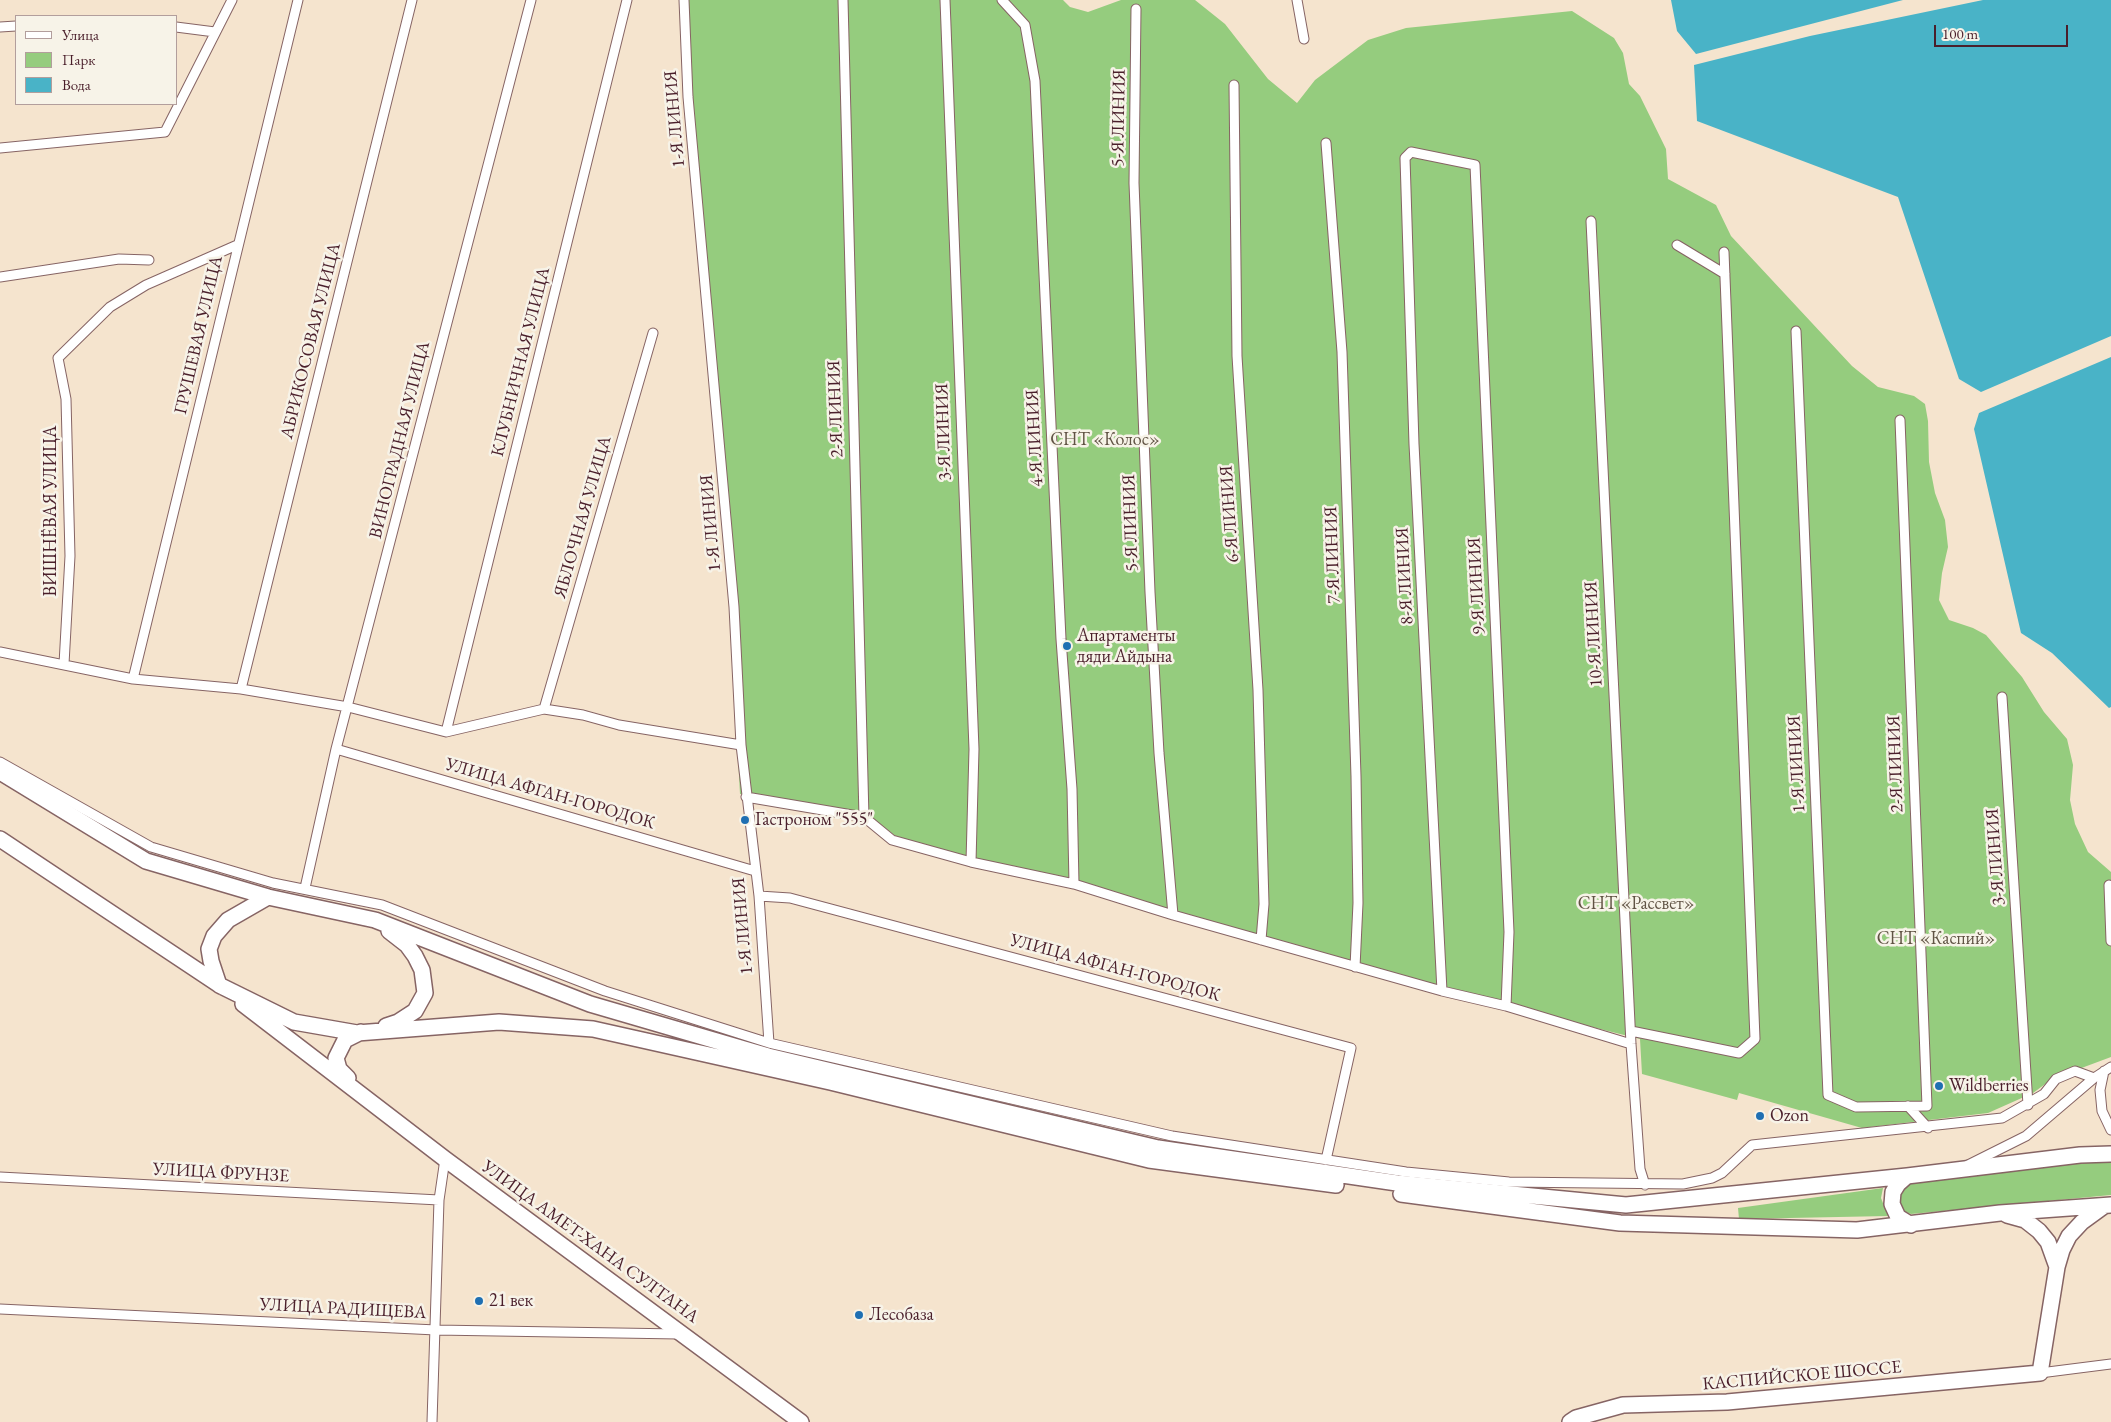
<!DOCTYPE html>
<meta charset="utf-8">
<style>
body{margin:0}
#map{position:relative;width:2111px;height:1422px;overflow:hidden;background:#f5e4ce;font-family:"EB Garamond",serif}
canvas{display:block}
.legend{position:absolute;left:15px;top:15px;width:162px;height:90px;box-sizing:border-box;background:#f7f3e8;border:1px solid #b29e9c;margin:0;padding:6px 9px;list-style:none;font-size:15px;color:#4a1f2b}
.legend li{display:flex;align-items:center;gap:10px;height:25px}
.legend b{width:25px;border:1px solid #b29e9c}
.scale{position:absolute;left:1934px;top:25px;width:134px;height:22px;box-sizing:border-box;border:2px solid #4a1f2b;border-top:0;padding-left:6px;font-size:15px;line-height:18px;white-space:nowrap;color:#4a1f2b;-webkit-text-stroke:4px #f7f3e8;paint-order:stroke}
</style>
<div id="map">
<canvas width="2111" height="1422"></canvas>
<ul class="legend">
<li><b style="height:6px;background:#fff"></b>Улица</li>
<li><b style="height:14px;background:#95cc7e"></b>Парк</li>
<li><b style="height:14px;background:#49b3c7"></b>Вода</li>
</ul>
<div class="scale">100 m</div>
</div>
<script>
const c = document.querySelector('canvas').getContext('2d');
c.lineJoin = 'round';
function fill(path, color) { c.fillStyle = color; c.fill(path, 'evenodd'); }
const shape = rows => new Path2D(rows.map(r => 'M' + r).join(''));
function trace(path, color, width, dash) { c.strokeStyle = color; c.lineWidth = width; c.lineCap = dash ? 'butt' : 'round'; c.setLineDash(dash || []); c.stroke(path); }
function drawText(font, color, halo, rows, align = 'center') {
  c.font = font + ' "EB Garamond",serif'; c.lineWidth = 5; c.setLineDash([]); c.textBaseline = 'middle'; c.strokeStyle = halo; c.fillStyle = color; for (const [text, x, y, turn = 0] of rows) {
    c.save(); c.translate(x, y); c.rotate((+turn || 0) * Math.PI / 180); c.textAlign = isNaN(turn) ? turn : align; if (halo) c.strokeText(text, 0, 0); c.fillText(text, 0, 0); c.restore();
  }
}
const green = shape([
 [682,0,1063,0,1070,7,1088,12,1121,0,1195,0,1225,24,1268,79,1297,103,1315,80,1368,40,1406,28,1572,11,1614,38,1623,53,1629,84,1640,96,1666,149,1668,179,1716,205,1731,236,1852,366,1878,387,1914,396,1925,404,1928,421,1929,462,1935,493,1945,520,1948,547,1942,573,1939,600,1949,620,1973,628,1986,635,2022,677,2044,712,2067,739,2073,765,2070,800,2075,824,2088,852,2111,872,2111,1057,2052,1079,2033,1093,1988,1113,1862,1128,1739,1093,1737,1100,1642,1074,1640,1039,1516,1008,1511,1003,1342,961,1065,879,921,846,898,838,870,816,781,799,740,794,731,628],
 [2111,1161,2111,1195,1911,1214,1901,1210,1897,1203,1899,1188,1906,1182,2034,1167],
 [1883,1188,1881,1198,1888,1216,1739,1219,1738,1208]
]);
const water = shape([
 [1671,0,1903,0,1696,54,1677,31],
 [1983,0,2111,0,2111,336,1981,392,1959,379,1898,197,1697,121,1694,65,1810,36],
 [2111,357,2111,707,2109,708,2052,653,2021,633,1974,429,1979,413]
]);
const street = shape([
 [684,0,688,97,734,607,741,745,759,896,769,1043],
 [843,0,864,817],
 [945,0,974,749,971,862],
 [1002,0,1025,25,1035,81,1061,639,1072,789,1074,884],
 [1297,0,1304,39],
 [1136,9,1134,183,1150,592,1159,753,1173,915],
 [0,27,16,26],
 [176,27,215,32],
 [1234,85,1237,356,1258,690,1264,904,1261,940],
 [1326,143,1342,352,1356,776,1358,903,1355,967],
 [0,148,165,132,232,0],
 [1591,221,1631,1044,1640,1169,1645,1185],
 [1677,245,1725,274],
 [0,277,119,259,149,260],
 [1796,331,1828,1095,1856,1107,1927,1106,1900,420],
 [0,652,133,679,241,689,348,707,446,732,544,709,583,715,619,725,741,745],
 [64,664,70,556,66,399,58,358,110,307,146,285,237,245],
 [133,679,298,0],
 [241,689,412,0],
 [2002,697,2028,1105],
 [544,709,653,333],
 [446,732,627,0],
 [336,749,755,871],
 [0,762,151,847,273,883,382,905,605,991,769,1043,1172,1136,1406,1172,1509,1182,1683,1184,1712,1178,1722,1173,1752,1145,2002,1118,2044,1094,2056,1079,2075,1071,2094,1078],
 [746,797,864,817,892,840,971,862,1074,884,1173,915,1442,991,1506,1006,1631,1044],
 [2109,885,2111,941],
 [305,888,336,749,531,0],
 [759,896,790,898,1351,1048,1326,1160],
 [1442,991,1414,444,1405,158,1411,152,1475,165,1509,932,1506,1006],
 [1631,1031,1739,1053,1755,1039,1724,252],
 [2104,1071,2100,1090,2102,1111,2111,1130],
 [1908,1106,1928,1128],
 [1968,1165,2026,1136,2094,1078,2111,1067],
 [0,1177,439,1200],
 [0,1309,436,1330,679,1334],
 [2040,1373,2111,1364],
 [432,1422,439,1200,445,1159]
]);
const primary = shape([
 [0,772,146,861,268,897,375,920,590,1004,768,1056,1158,1148,1397,1183,1626,1205,1907,1176,2080,1155,2111,1154],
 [0,839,221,986],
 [268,897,228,920,214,936,209,949,211,961,219,985,294,1022,357,1033,499,1022,593,1029,830,1082,1149,1160,1336,1185],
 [243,1004,445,1159,801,1422],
 [386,1026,398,1022,415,1011,425,993,422,970,415,956,407,945,389,931],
 [348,1078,339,1069,336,1058,345,1040,361,1032],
 [1907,1176,1898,1184,1893,1192,1892,1204,1898,1217,1911,1225],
 [1401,1194,1620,1223,1857,1230,2000,1213,2111,1205],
 [2007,1215,2025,1220,2039,1231,2048,1242,2057,1267],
 [1570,1422,1576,1418,1623,1405,1727,1402,2040,1373,2057,1267,2062,1250,2069,1236,2082,1222,2104,1206]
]);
const markers = [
 [1067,646,5,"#1f6fb2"],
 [745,820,5,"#1f6fb2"],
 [1939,1086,5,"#1f6fb2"],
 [1760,1116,5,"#1f6fb2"],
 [479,1301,5,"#1f6fb2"],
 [859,1315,5,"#1f6fb2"]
];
const streetNames = [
 ["5-Я ЛИНИЯ",1119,118,-89],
 ["1-Я ЛИНИЯ",675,119,-95],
 ["ГРУШЕВАЯ УЛИЦА",199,335,-77],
 ["АБРИКОСОВАЯ УЛИЦА",311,341,-76],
 ["КЛУБНИЧНАЯ УЛИЦА",521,362,-76],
 ["2-Я ЛИНИЯ",836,409,-92],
 ["3-Я ЛИНИЯ",944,432,-92],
 ["4-Я ЛИНИЯ",1035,438,-93],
 ["ВИНОГРАДНАЯ УЛИЦА",400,440,-76],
 ["ВИШНЁВАЯ УЛИЦА",51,511,-90],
 ["6-Я ЛИНИЯ",1230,514,-94],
 ["ЯБЛОЧНАЯ УЛИЦА",583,517,-74],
 ["1-Я ЛИНИЯ",711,523,-95],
 ["5-Я ЛИНИЯ",1131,523,-92],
 ["7-Я ЛИНИЯ",1333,555,-92],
 ["8-Я ЛИНИЯ",1405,576,-93],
 ["9-Я ЛИНИЯ",1477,586,-93],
 ["10-Я ЛИНИЯ",1594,634,-93],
 ["1-Я ЛИНИЯ",1797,764,-93],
 ["2-Я ЛИНИЯ",1896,764,-92],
 ["УЛИЦА АФГАН-ГОРОДОК",550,794,16],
 ["3-Я ЛИНИЯ",1996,857,-94],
 ["1-Я ЛИНИЯ",743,926,-95],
 ["УЛИЦА АФГАН-ГОРОДОК",1115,968,15],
 ["УЛИЦА ФРУНЗЕ",221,1173,3],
 ["УЛИЦА АМЕТ-ХАНА СУЛТАНА",590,1242,36],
 ["УЛИЦА РАДИЩЕВА",343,1309,3],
 ["КАСПИЙСКОЕ ШОССЕ",1802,1376,-5]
];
const parkNames = [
 ["СНТ «Колос»",1105,440],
 ["СНТ «Рассвет»",1636,904],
 ["СНТ «Каспий»",1936,939]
];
const poiNames = [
 ["Апартаменты",1077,636],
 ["дяди Айдына",1077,657],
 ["Гастроном \"555\"",755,820],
 ["Wildberries",1949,1086],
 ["Ozon",1770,1116],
 ["21 век",489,1301],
 ["Лесобаза",869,1315]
];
fill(green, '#95cc7e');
fill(water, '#49b3c7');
trace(street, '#866464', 11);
trace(primary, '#866464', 18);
trace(street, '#fff', 9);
trace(primary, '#fff', 15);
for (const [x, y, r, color] of markers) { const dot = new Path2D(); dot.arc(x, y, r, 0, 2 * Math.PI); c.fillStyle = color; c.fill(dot); trace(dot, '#f7f3e8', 2); }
drawText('18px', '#4a1f2b', '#f7f3e8', streetNames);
drawText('18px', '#605344', '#f7f3e8', parkNames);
drawText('18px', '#4a1f2b', '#f7f3e8', poiNames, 'left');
</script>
